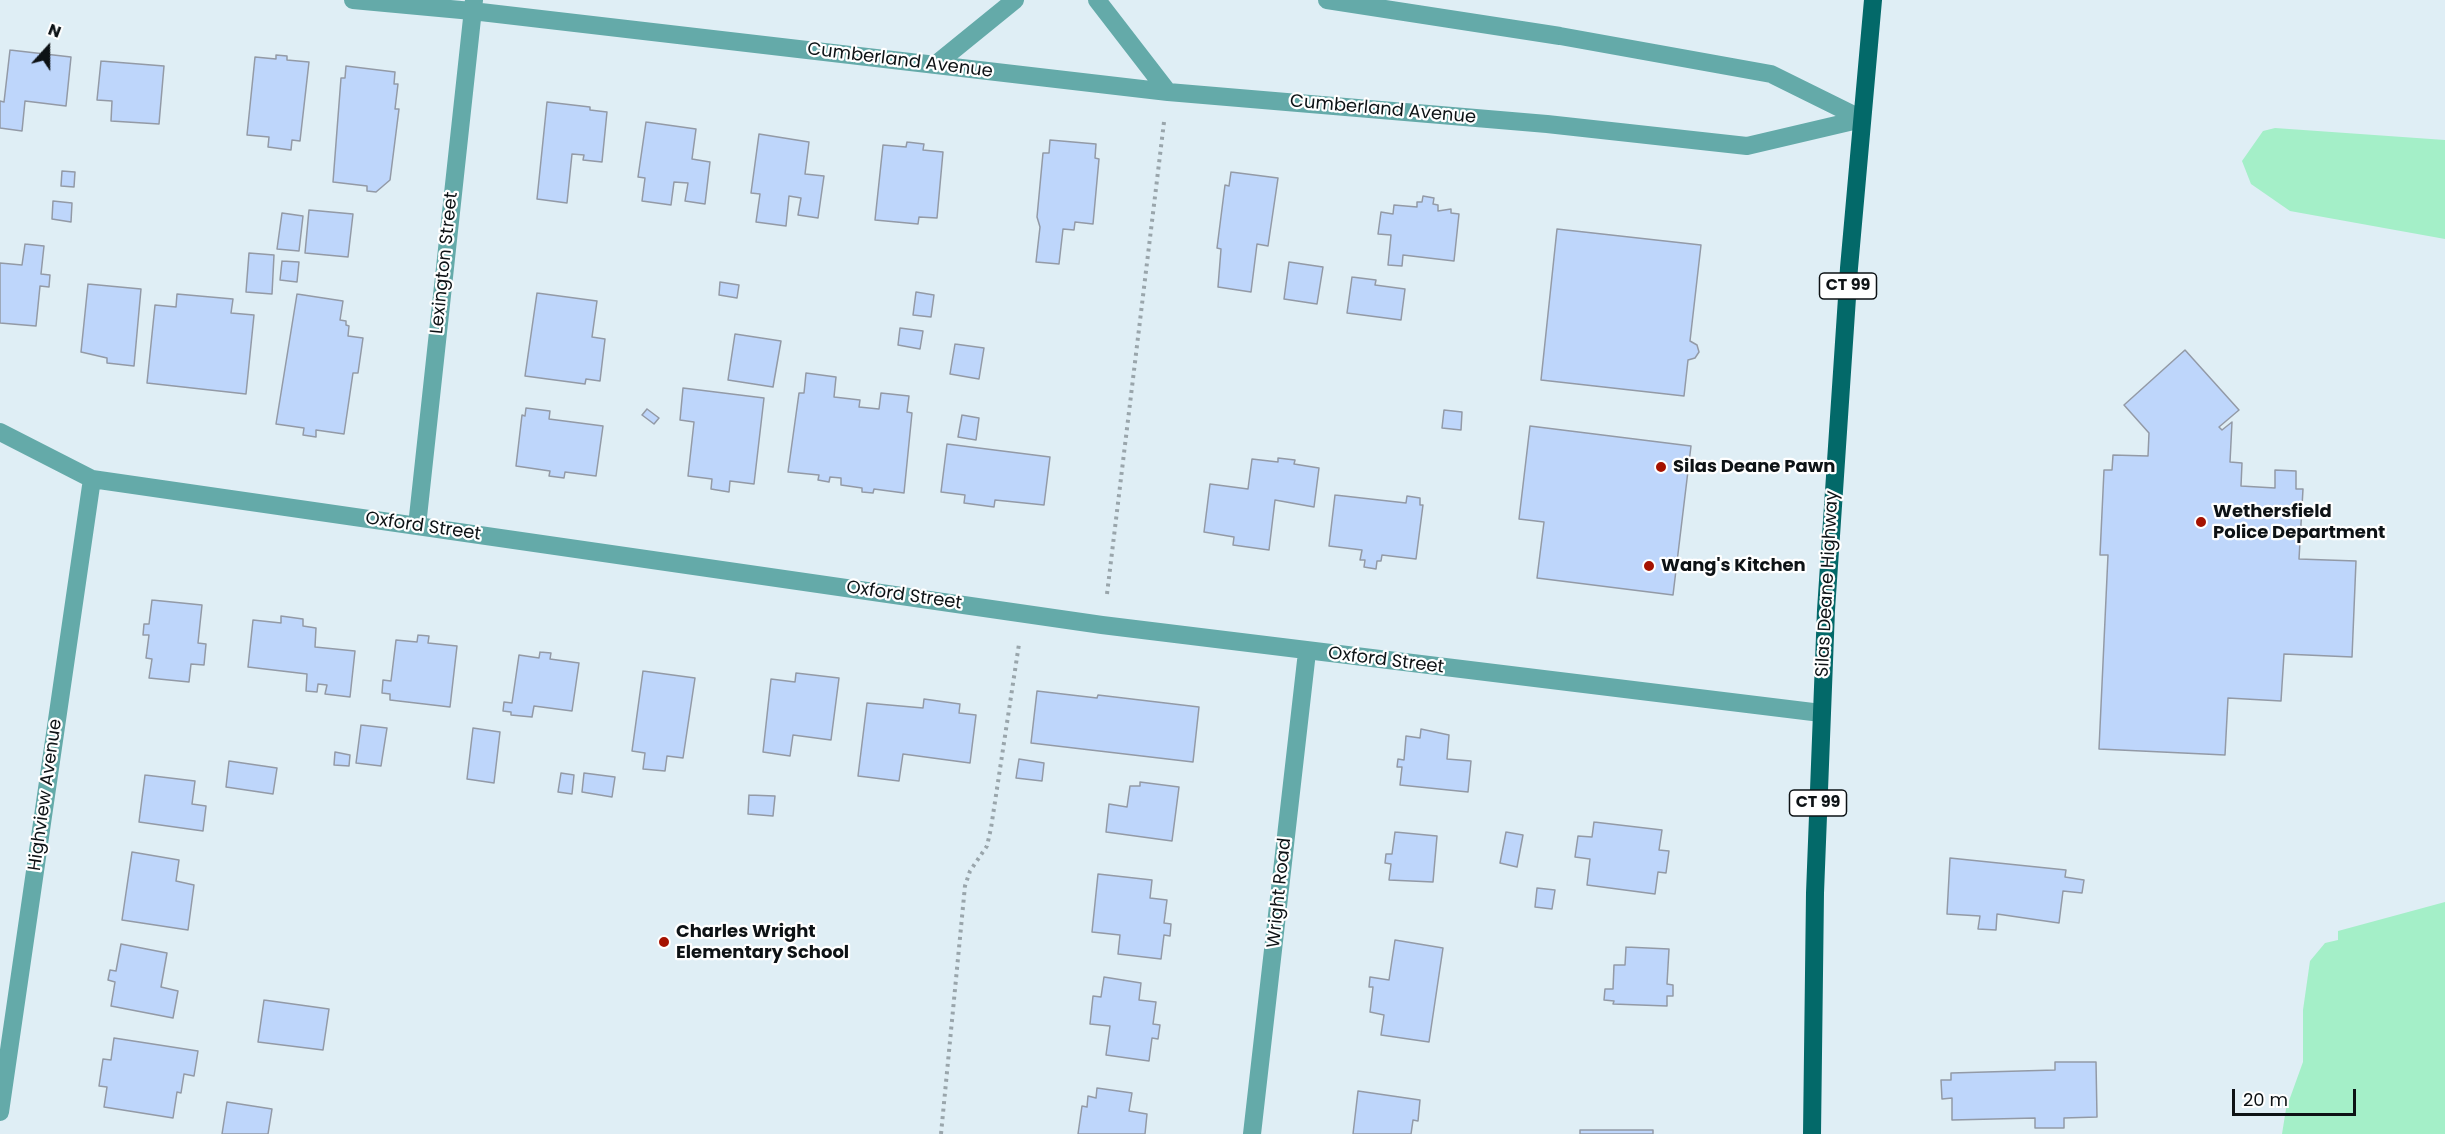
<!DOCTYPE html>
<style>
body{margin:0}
#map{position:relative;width:2445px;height:1134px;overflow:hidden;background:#dfeef5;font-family:Poppins,sans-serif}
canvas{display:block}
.north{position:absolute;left:18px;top:18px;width:60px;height:60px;-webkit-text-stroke:4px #fff;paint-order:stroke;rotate:21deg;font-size:16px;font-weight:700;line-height:24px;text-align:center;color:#0d1215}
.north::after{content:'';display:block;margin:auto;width:21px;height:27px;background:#0d1215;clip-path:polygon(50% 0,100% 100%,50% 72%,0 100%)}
.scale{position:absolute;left:2232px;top:1089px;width:124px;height:27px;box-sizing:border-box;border:3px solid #0d1215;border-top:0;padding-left:8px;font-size:18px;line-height:21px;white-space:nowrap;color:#0d1215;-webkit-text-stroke:4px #fff;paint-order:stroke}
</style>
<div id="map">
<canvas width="2445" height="1134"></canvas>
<div class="north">N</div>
<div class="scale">20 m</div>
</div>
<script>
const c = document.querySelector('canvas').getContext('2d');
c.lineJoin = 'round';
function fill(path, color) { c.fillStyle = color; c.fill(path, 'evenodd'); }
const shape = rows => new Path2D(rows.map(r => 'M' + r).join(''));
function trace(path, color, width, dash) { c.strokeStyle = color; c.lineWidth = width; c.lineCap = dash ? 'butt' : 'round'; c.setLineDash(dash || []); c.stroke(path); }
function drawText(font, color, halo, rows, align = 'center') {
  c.font = font + ' Poppins,sans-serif'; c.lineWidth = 4.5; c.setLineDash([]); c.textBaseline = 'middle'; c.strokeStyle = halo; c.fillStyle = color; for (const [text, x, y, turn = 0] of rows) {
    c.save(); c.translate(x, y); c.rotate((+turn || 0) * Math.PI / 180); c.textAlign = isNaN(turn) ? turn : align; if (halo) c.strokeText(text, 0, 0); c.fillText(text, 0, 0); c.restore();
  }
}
const green = shape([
 [2275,128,2445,140,2445,239,2290,211,2251,184,2242,161,2263,131],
 [2445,902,2445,1134,2282,1134,2286,1109,2303,1062,2303,1010,2310,961,2325,943,2338,940,2338,931]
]);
const building = shape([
 [10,50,71,57,66,106,25,101,22,131,0,128,0,101,4,102,10,50],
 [276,55,287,56,287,60,309,62,300,141,292,140,291,150,268,147,269,137,247,135,255,57,276,59,276,55],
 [101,61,164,66,159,124,111,121,112,101,97,100,101,61],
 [346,66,395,72,394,84,398,84,395,109,399,109,390,180,376,192,367,191,367,186,333,182,341,78,345,78,346,66],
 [547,102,590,107,590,110,607,112,602,162,583,160,584,155,572,154,567,203,537,199,547,102],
 [646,122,696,129,692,159,710,162,705,204,685,201,688,183,674,182,671,205,642,201,645,178,638,177,646,122],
 [759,134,809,142,805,174,824,176,818,218,798,215,801,198,789,196,786,226,756,222,760,194,751,193,759,134],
 [1050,140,1096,144,1095,158,1099,159,1093,224,1075,222,1074,230,1063,229,1059,264,1036,262,1040,227,1037,217,1043,153,1049,153,1050,140],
 [907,142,924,144,923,150,943,152,937,218,919,217,918,224,875,220,883,145,906,147,907,142],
 [62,171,75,172,74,187,61,186,62,171],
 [1231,172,1278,178,1268,246,1257,244,1251,292,1218,287,1221,249,1217,248,1225,185,1229,186,1231,172],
 [1423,196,1434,198,1433,204,1438,205,1438,211,1451,209,1451,213,1459,214,1454,261,1403,255,1402,266,1388,265,1391,235,1378,234,1381,212,1393,214,1394,205,1417,207,1417,202,1422,202,1423,196],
 [53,201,72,203,71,222,52,219,53,201],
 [309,210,353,214,348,257,305,253,309,210],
 [282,213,303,216,299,251,277,249,282,213],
 [1557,229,1701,245,1690,341,1697,345,1699,352,1695,358,1688,360,1684,396,1541,380,1557,229],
 [25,244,44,246,41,274,50,275,49,287,40,286,36,326,0,323,0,263,22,265,25,244],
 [249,253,274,255,272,294,246,292,249,253],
 [282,261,299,262,297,282,280,280,282,261],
 [1289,262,1323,267,1317,304,1284,299,1289,262],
 [1352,277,1376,280,1375,285,1405,289,1401,320,1347,313,1352,277],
 [720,282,739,285,737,298,719,295,720,282],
 [88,284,141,289,134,366,107,363,107,358,81,352,88,284],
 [916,292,934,295,931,317,913,315,916,292],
 [537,293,597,301,592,337,605,339,600,381,586,379,585,384,525,376,537,293],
 [177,294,233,299,231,313,254,315,246,394,147,383,155,305,176,307,177,294],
 [297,294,343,301,340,320,346,321,346,325,349,326,348,336,363,338,358,373,353,373,344,434,316,430,316,437,303,435,304,428,276,424,297,294],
 [900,328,923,331,920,349,898,345,900,328],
 [735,334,781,341,773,387,728,380,735,334],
 [955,344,984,348,979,379,950,374,955,344],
 [2185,350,2239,410,2219,427,2222,430,2232,422,2230,462,2242,463,2241,486,2275,488,2275,470,2296,471,2296,489,2303,489,2299,559,2356,561,2352,657,2284,654,2281,701,2228,698,2225,755,2099,749,2108,555,2100,555,2104,470,2112,470,2113,455,2148,456,2149,433,2124,405,2185,350],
 [806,373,836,377,834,397,860,400,859,407,879,409,881,393,909,396,907,412,912,413,904,493,874,489,873,493,862,492,862,488,841,485,841,478,830,477,829,482,818,480,819,475,788,472,799,393,804,393,806,373],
 [683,388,764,398,754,484,730,481,729,492,711,489,712,479,688,476,694,422,680,420,683,388],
 [526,408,550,411,549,419,603,426,596,476,565,472,564,478,549,476,550,471,516,466,522,415,525,416,526,408],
 [647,409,659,418,654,424,642,415,647,409],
 [1444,410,1462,412,1461,430,1442,428,1444,410],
 [962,415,979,418,976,440,958,437,962,415],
 [1530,426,1691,446,1673,595,1537,578,1544,522,1519,519,1530,426],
 [947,444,1050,457,1044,505,995,500,994,507,964,503,965,495,941,492,947,444],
 [1278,458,1295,460,1294,464,1319,468,1314,507,1275,500,1269,550,1233,545,1234,537,1204,532,1210,484,1248,489,1252,459,1278,462,1278,458],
 [1335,495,1406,503,1407,496,1420,498,1420,505,1423,505,1416,559,1382,555,1381,561,1377,561,1376,569,1364,567,1365,560,1360,560,1362,550,1329,546,1335,495],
 [152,600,202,605,198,643,206,644,204,665,191,664,189,682,149,678,152,659,146,658,149,635,143,635,144,624,149,624,152,600],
 [281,616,303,619,303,626,316,628,315,647,355,651,350,697,325,694,327,685,318,684,317,692,306,691,307,674,248,667,253,620,281,623,281,616],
 [418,635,429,636,428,643,457,646,450,707,390,700,390,694,382,693,383,680,391,681,396,640,417,642,418,635],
 [540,652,551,653,550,659,579,663,572,711,534,706,532,717,511,715,511,712,503,711,504,702,512,703,519,655,539,658,540,652],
 [643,671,695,678,683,758,667,756,665,771,643,769,645,753,632,751,643,671],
 [796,673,839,678,831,740,793,735,790,756,763,752,771,679,795,682,796,673],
 [1037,691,1097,698,1098,695,1199,707,1193,762,1031,743,1037,691],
 [924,699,960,704,959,713,976,715,970,763,903,754,899,781,858,776,867,703,923,708,924,699],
 [361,725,387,728,381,766,356,763,361,725],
 [473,728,500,732,494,783,467,779,473,728],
 [1421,729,1449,735,1447,759,1471,761,1468,792,1400,785,1402,767,1397,767,1398,759,1404,760,1406,736,1420,738,1421,729],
 [335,752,350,755,349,766,334,765,335,752],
 [1019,759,1044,763,1042,781,1016,778,1019,759],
 [229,761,277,768,273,794,226,787,229,761],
 [561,773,574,775,572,794,558,792,561,773],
 [584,773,615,777,612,797,582,792,584,773],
 [145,775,195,781,192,804,206,806,203,831,139,822,145,775],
 [1140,782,1179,787,1172,841,1106,832,1109,804,1127,807,1130,786,1140,786,1140,782],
 [749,795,775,796,773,816,748,814,749,795],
 [1594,822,1662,830,1659,850,1669,851,1666,873,1658,872,1655,894,1587,885,1590,859,1575,857,1578,836,1592,837,1594,822],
 [1395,832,1437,836,1433,882,1389,880,1391,864,1385,863,1386,854,1392,854,1395,832],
 [1506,832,1523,835,1517,867,1500,863,1506,832],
 [132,852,179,860,176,881,194,885,188,930,122,920,132,852],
 [1950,858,2066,870,2065,877,2084,880,2082,893,2063,891,2059,923,1997,914,1996,930,1978,929,1980,916,1947,914,1950,858],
 [1098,874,1152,880,1150,898,1167,900,1164,923,1171,924,1170,936,1164,935,1161,959,1118,954,1120,935,1092,932,1098,874],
 [1537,888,1555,890,1552,909,1535,907,1537,888],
 [1395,940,1443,948,1429,1042,1381,1035,1384,1015,1370,1012,1373,987,1369,987,1370,977,1389,980,1395,940],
 [121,944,167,953,161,987,178,991,173,1018,111,1006,115,982,108,980,110,970,116,971,121,944],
 [1626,947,1669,949,1667,984,1673,985,1673,996,1667,996,1667,1006,1613,1004,1614,1001,1604,1000,1605,989,1613,989,1614,965,1625,965,1626,947],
 [1104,977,1141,983,1139,1000,1156,1002,1153,1024,1160,1025,1158,1039,1152,1038,1149,1061,1106,1055,1110,1026,1090,1024,1093,996,1101,997,1104,977],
 [264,1000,329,1009,323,1050,258,1042,264,1000],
 [114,1038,198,1051,194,1076,184,1074,181,1093,177,1092,173,1118,104,1107,107,1087,99,1086,103,1059,111,1060,114,1038],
 [2055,1062,2096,1062,2097,1117,2064,1118,2064,1128,2035,1128,2035,1118,1952,1120,1952,1098,1942,1099,1941,1080,1951,1080,1951,1073,2055,1070,2055,1062],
 [1097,1088,1132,1093,1129,1111,1147,1114,1145,1134,1078,1134,1082,1106,1087,1107,1088,1096,1096,1098,1097,1088],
 [1358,1091,1420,1100,1418,1121,1413,1120,1411,1134,1353,1134,1358,1091],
 [227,1102,272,1109,268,1134,222,1134,227,1102],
 [1580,1130,1653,1130,1653,1134,1580,1134,1580,1130]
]);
const path = shape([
 [1107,594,1164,122],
 [941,1134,965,886,970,871,987,846,991,828,1019,644]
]);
const street = shape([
 [353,0,472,11,1168,92,1547,124,1747,146,1862,119],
 [1097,0,1168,92],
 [1327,0,1560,36,1771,74,1862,119],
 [935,65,1015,0],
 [0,432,92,479,1102,625,1821,713],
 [417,526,474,0],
 [0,1112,92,479],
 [1252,1134,1307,652]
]);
const primary = shape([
 [1812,1134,1815,893,1826,610,1849,268,1873,0]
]);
const markers = [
 [1661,467,6,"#a51200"],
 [2201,522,6,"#a51200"],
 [1649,566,6,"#a51200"],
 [664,942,6,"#a51200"]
];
const shields = [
 [1848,286,57],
 [1818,803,57]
];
const shieldNames = [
 ["CT 99",1848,286],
 ["CT 99",1818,803]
];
const streetNames = [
 ["Cumberland Avenue",900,61,7],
 ["Cumberland Avenue",1383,110,5],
 ["Lexington Street",445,263,-84],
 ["Oxford Street",423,527,8],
 ["Silas Deane Highway",1828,584,-87],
 ["Oxford Street",904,596,8],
 ["Oxford Street",1386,661,7],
 ["Highview Avenue",46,795,-82],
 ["Wright Road",1280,893,-84]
];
const poiNames = [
 ["Silas Deane Pawn",1673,467],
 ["Wethersfield",2213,512],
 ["Police Department",2213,533],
 ["Wang's Kitchen",1661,566],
 ["Charles Wright",676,932],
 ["Elementary School",676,953]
];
fill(green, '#a4efc8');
fill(building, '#bed6fb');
trace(building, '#939aa6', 1.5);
trace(path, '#99a5ab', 4, [3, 4.5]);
trace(street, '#64aaa9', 18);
trace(primary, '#036969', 18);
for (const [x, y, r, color] of markers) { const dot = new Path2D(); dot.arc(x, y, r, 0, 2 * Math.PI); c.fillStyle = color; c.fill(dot); trace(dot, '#fff', 2); }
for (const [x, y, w] of shields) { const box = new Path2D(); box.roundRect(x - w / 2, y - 13, w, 26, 4.5); c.fillStyle = '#fff'; c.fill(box); trace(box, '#0d1215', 1.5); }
drawText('bold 16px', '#0d1215', null, shieldNames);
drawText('18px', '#0d1215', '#fff', streetNames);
drawText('bold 18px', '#0d1215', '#fff', poiNames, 'left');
</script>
